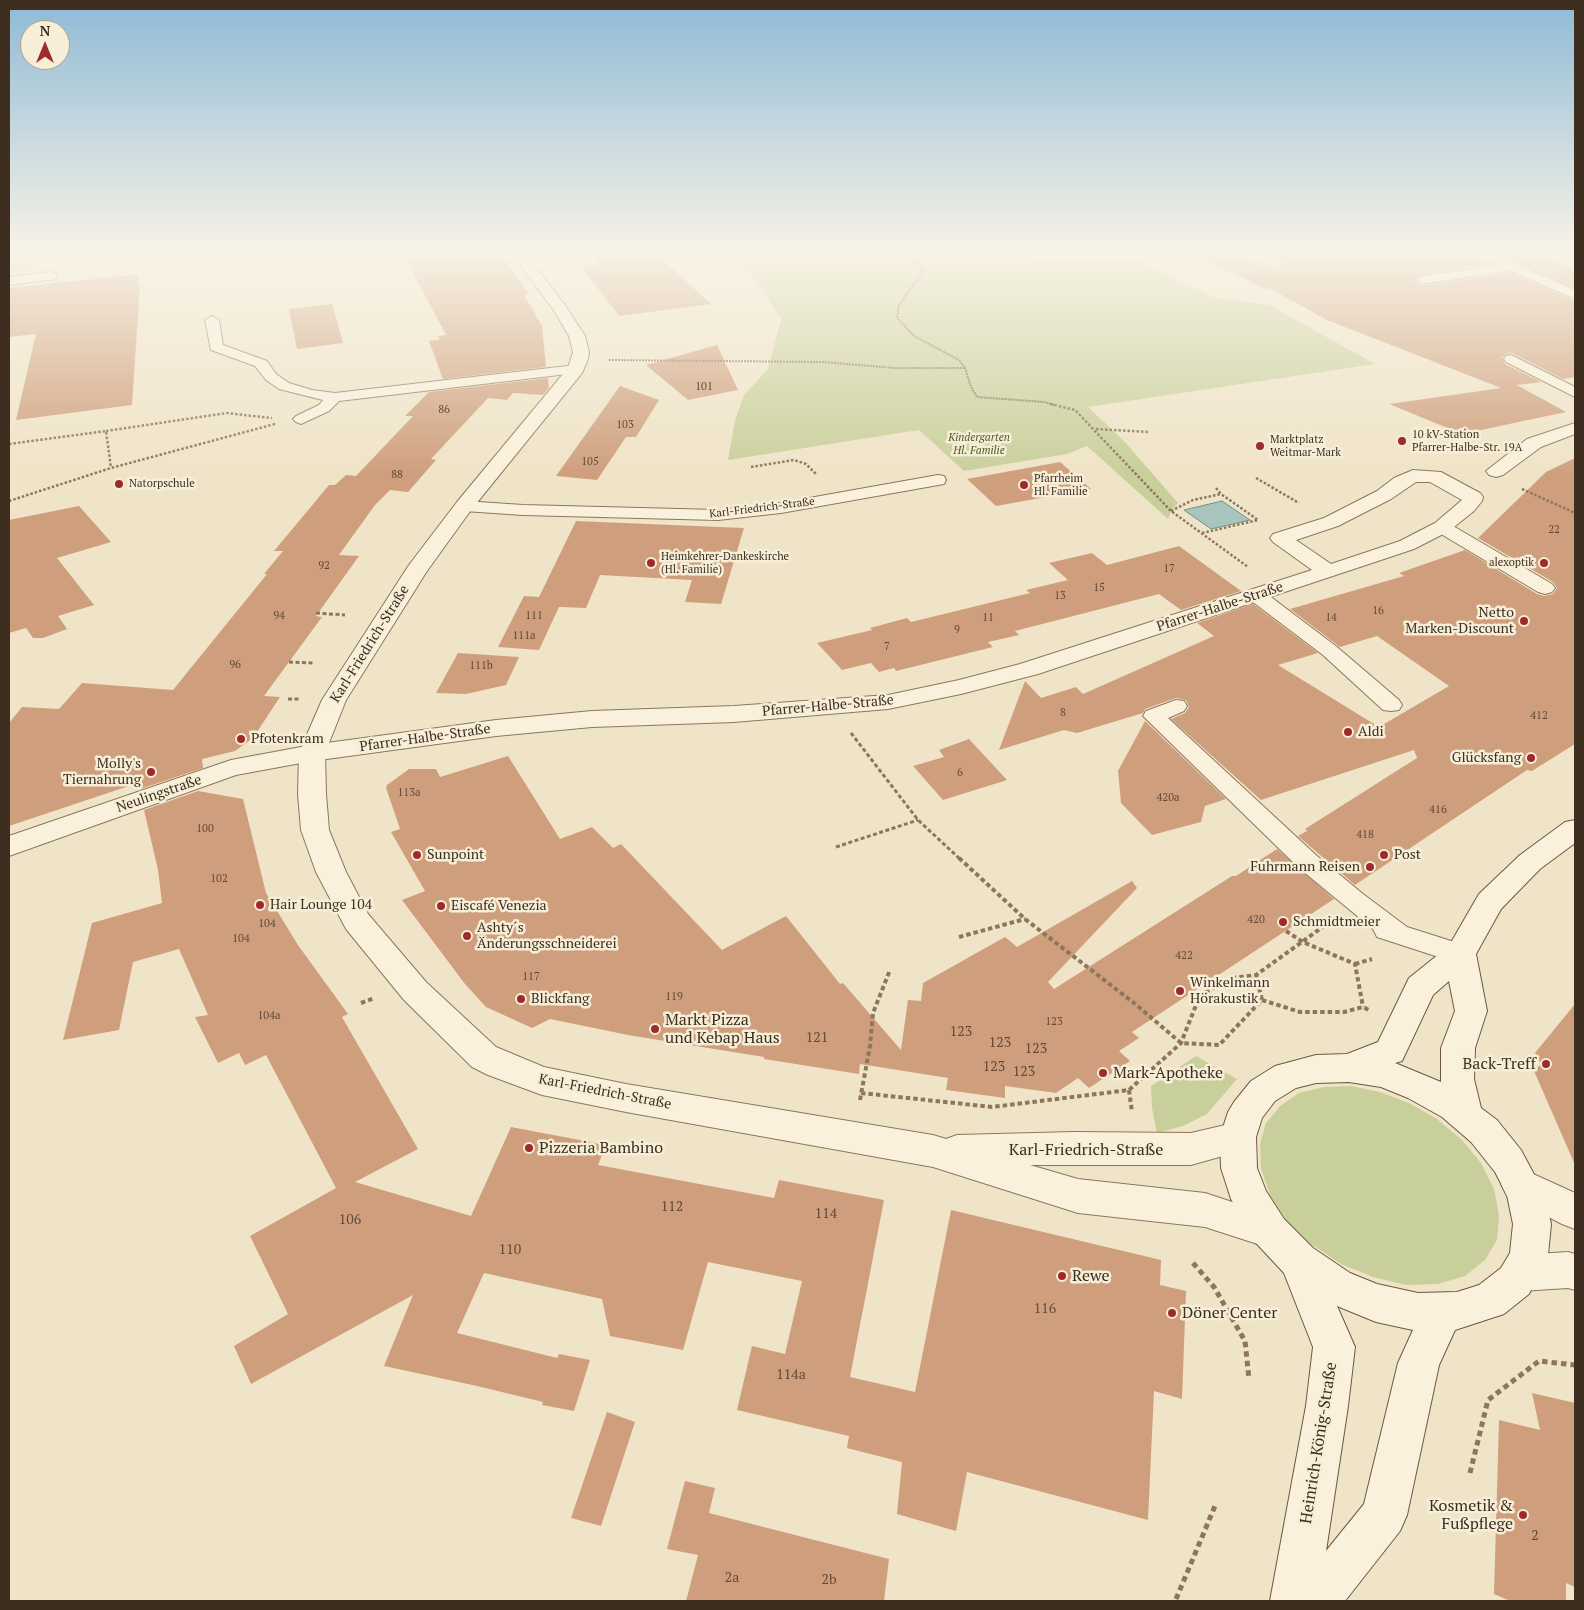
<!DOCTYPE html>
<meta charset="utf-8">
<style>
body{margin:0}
#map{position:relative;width:1584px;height:1610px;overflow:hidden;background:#f0e4c8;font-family:"PT Serif",serif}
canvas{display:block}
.frame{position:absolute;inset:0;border:10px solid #3d2e20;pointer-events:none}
.north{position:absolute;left:20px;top:20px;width:50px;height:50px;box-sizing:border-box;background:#f7eed8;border:1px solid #ada18e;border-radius:50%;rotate:0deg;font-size:14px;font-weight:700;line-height:20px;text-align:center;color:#3d2e20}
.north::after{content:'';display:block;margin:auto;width:18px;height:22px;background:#9e2a2b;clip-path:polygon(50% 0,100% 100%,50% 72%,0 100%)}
</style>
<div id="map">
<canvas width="1584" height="1610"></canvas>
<div class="frame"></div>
<div class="north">N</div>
</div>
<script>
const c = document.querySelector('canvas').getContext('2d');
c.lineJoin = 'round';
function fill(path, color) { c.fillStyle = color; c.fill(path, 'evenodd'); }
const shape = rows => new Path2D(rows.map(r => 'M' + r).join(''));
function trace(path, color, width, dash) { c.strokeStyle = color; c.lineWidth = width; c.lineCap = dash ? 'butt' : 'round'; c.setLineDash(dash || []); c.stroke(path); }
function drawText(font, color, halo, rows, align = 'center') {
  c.font = font + ' "PT Serif",serif'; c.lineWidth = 5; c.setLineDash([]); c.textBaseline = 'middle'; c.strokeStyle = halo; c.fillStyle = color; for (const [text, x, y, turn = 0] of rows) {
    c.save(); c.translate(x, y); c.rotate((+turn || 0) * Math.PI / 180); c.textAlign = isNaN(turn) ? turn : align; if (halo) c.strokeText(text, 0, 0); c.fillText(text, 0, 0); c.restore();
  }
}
const green = shape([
 [9,250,54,250,41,251,32,271,9,273],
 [729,250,1018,250,1033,258,1134,258,1213,297,1269,305,1375,364,1088,407,1125,442,1178,503,1171,511,1168,519,1087,446,1067,454,964,471,919,430,728,460,735,420,744,395,768,369,781,319,752,275],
 [1196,1056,1237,1079,1207,1114,1183,1126,1157,1133,1152,1108,1151,1086],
 [1351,1086,1380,1092,1409,1103,1437,1119,1462,1140,1481,1163,1494,1189,1499,1215,1497,1240,1485,1260,1465,1276,1438,1284,1406,1285,1373,1277,1341,1264,1311,1244,1287,1221,1270,1195,1261,1168,1260,1144,1266,1123,1280,1106,1299,1093,1324,1087]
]);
const water = shape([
 [1222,501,1250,520,1211,529,1184,510,1222,501]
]);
const building = shape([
 [453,250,455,259,500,253,529,294,524,295,542,326,546,367,443,379,429,341,440,340,438,336,446,335,403,254],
 [585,250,652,250,711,304,619,316,581,266,598,264],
 [1188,250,1236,250,1238,255,1269,269,1279,269,1283,263,1280,259,1258,250,1467,250,1469,255,1491,264,1422,274,1414,281,1422,286,1511,273,1575,301,1575,377,1563,379,1512,353,1506,354,1502,358,1505,364,1541,382,1517,385,1566,412,1462,434,1389,404,1501,388,1327,320,1269,288,1265,289],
 [1489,250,1529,250,1575,270,1575,288],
 [138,274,138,287,140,286,132,405,16,420,36,334,9,337,9,288],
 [332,304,343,343,297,349,289,309],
 [717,345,738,390,688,400,646,365],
 [548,378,549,388,543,395,513,393,507,400,488,398,431,459,436,460,408,492,390,490,375,505,339,555,359,556,316,616,322,617,264,696,280,697,253,738,235,751,202,759,203,768,140,789,138,783,9,826,9,723,22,707,59,709,82,683,173,690,267,574,264,574,283,551,274,551,329,485,335,485,346,475,356,476,413,416,405,416,429,392],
 [620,386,659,400,636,437,626,437,597,480,556,476],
 [1575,458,1575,744,1532,771,1527,770,1355,885,1298,836,1307,831,1305,829,1417,758,1414,750,1261,800,1171,719,1185,713,1189,707,1186,700,1176,698,1145,709,1143,713,1077,733,1064,730,999,750,1025,681,1041,698,1076,687,1083,694,1214,636,1197,623,1253,604,1318,653,1278,665,1379,727,1449,686,1377,636,1340,647,1290,609,1404,576,1399,573,1465,550,1537,594,1544,596,1553,594,1557,588,1553,582,1478,538,1546,472],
 [1060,462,1091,489,996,506,967,479],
 [79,506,111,542,57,558,94,605,58,616,67,629,43,638,33,638,26,628,9,633,9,520],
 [576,521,744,528,721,604,685,602,692,580,600,575,586,608,559,607,539,650,498,647,524,596,539,597],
 [1179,546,1241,591,1181,610,1159,594,1015,631,1019,635,988,642,993,647,896,671,894,668,879,672,871,663,842,670,817,643,872,630,870,628,907,618,911,622,1030,593,1026,590,1068,580,1049,563,1092,553,1107,565],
 [458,653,519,657,506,685,466,694,436,693],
 [1145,721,1226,799,1205,806,1201,822,1152,835,1121,803,1118,771],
 [969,739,1007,780,943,800,913,766,944,757,939,750],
 [508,756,560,839,592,827,613,848,621,844,722,950,786,916,840,984,843,983,901,1050,908,1000,921,1001,923,983,1005,937,1017,947,1132,881,1137,888,1048,982,1054,989,1232,876,1236,876,1277,849,1334,899,1132,1032,1139,1038,1119,1051,1130,1061,1089,1088,1078,1078,1056,1093,1005,1086,1005,1098,946,1090,948,1078,860,1064,859,1074,764,1059,764,1057,628,1035,550,1019,532,1028,486,1007,465,984,402,900,425,891,391,832,400,829,386,788,387,785,409,769,436,769,440,777],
 [198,791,243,799,266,893,298,945,348,1014,342,1017,418,1149,355,1182,471,1216,511,1127,606,1145,598,1165,774,1198,779,1180,884,1200,850,1377,915,1392,951,1210,1161,1260,1160,1285,1186,1291,1182,1399,1154,1391,1148,1520,967,1472,956,1531,897,1514,902,1462,847,1448,849,1436,737,1410,752,1346,785,1354,802,1281,708,1262,683,1350,610,1336,602,1299,484,1273,457,1333,557,1358,559,1354,590,1360,574,1411,542,1405,543,1402,477,1386,384,1366,413,1295,251,1384,234,1346,288,1314,250,1236,336,1188,266,1055,245,1065,239,1053,218,1063,195,1017,208,1015,179,949,133,962,119,1030,63,1040,92,923,162,903,158,870,144,810],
 [1575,1004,1575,1165,1534,1071,1541,1064,1535,1053],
 [1532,1393,1575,1403,1575,1587,1566,1583,1566,1601,1510,1601,1494,1594,1499,1420,1540,1430],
 [607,1412,635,1422,601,1526,571,1518],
 [685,1481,715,1488,709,1513,889,1559,884,1601,686,1601,698,1555,667,1549]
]);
const pathFar4 = shape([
 [909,250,923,272,899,305,897,318,914,336,959,360,965,368,971,387,977,397,1044,402,1055,405],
 [609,360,823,362,895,368,965,368]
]);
const pathFar3 = shape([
 [1050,404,1075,410,1171,511,1248,567],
 [1096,429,1150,432],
 [106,431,227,413,272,418],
 [9,444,106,431,111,468],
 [751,467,794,460,806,464,816,474],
 [1256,478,1299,503],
 [1522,489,1575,513],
 [9,501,111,468,275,424],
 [1171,511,1193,500,1221,494],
 [1202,533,1258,520,1221,494,1216,488]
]);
const pathFar2 = shape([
 [316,613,345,615],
 [289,662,313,663],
 [288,699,300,699],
 [851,733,918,820,960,859],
 [836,847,918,820]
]);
const pathFar1 = shape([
 [959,858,1025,919,1134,1003,1181,1043,1219,1045,1262,1000,1256,975],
 [1286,931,1303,942,1355,964,1363,1007],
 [959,937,1025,919],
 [1355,964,1372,959],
 [1262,1000,1300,1012,1344,1012,1363,1007,1369,1010],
 [361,1003,375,998],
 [1129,1090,1132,1112],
 [861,1093,992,1107,1129,1090,1181,1043,1200,995,1233,978,1256,975,1331,921],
 [860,1100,870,1046,873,1013,890,970]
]);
const path = shape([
 [1193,1263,1214,1287,1245,1341,1249,1379],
 [1470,1473,1488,1400,1539,1361,1575,1365],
 [1176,1599,1215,1506]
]);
const service = shape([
 [1514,263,1518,264,1520,267,1518,270,1422,284,1416,280,1422,276,1514,263],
 [52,272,58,276,56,279,9,285,9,277,52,272],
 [212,316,219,320,223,345,267,361,276,374,289,383,312,390,335,393,576,365,581,366,583,369,581,372,576,373,339,401,329,411,301,424,296,422,293,419,296,416,319,405,323,400,279,389,266,380,255,366,211,350,205,320,212,316],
 [1511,355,1575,387,1575,397,1506,362,1504,359,1506,356,1511,355],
 [938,475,944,476,946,480,944,484,781,513,718,520,523,515,464,511,458,510,455,506,458,502,464,501,523,505,718,510,781,503,938,475],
 [1442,522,1448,523,1552,584,1555,588,1552,592,1545,594,1538,592,1436,531,1433,527,1436,523,1442,522],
 [1256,589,1263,591,1337,647,1399,700,1402,705,1399,710,1391,711,1383,710,1323,655,1249,599,1246,595,1249,591,1256,589],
 [1176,700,1184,701,1187,706,1184,711,1168,718,1317,856,1363,894,1407,927,1470,947,1473,954,1470,961,1460,964,1377,937,1373,929,1299,868,1143,716,1146,711,1176,700]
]);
const minor = shape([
 [1238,250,1254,250,1279,261,1281,264,1279,267,1269,267,1239,253,1238,250],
 [1469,250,1485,250,1575,290,1575,299,1470,253,1469,250],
 [1575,423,1575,434,1541,447,1503,475,1496,477,1489,475,1486,471,1527,439,1575,423],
 [1413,470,1441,472,1480,493,1483,497,1482,501,1474,511,1449,531,1414,549,1038,674,961,694,888,709,734,722,592,727,496,736,312,761,236,775,9,856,9,836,231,760,312,745,496,720,592,711,734,706,888,695,959,680,1020,664,1312,570,1273,542,1270,538,1273,534,1324,518,1377,491,1394,478,1413,470],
 [1416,482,1430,482,1462,500,1435,523,1400,541,1331,564,1296,540,1338,526,1391,499,1416,482]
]);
const tertiary = shape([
 [509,250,523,250,565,305,585,336,589,352,588,359,582,373,471,510,427,571,346,700,325,753,326,794,329,830,346,872,368,914,426,982,496,1047,544,1067,626,1084,933,1135,946,1139,957,1135,1074,1132,1191,1133,1238,1122,1251,1126,1256,1137,1251,1148,1191,1165,1030,1165,1078,1179,1205,1193,1284,1219,1289,1231,1284,1243,1270,1248,1205,1227,1078,1213,933,1167,626,1112,542,1095,488,1075,472,1067,404,1000,346,929,316,872,301,830,298,794,299,753,322,700,409,565,457,502,568,368,573,352,569,336,553,309,509,250],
 [1520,1168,1575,1193,1575,1229,1562,1224,1507,1196,1501,1184,1507,1172,1520,1168],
 [1568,1252,1575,1254,1575,1290,1568,1288,1520,1291,1506,1286,1500,1273,1506,1260,1520,1255,1568,1252]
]);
const secondary = shape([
 [1575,820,1575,843,1540,869,1501,909,1476,954,1487,1011,1475,1048,1474,1079,1481,1108,1497,1120,1521,1150,1544,1193,1551,1224,1548,1255,1529,1294,1504,1314,1455,1330,1439,1365,1407,1515,1400,1531,1345,1601,1270,1601,1306,1406,1313,1347,1284,1273,1256,1243,1231,1199,1221,1168,1220,1137,1228,1112,1234,1102,1251,1081,1275,1066,1316,1055,1347,1054,1378,1042,1409,978,1449,946,1479,894,1520,855,1565,822,1575,820],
 [1449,981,1455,1011,1441,1048,1441,1082,1395,1063,1402,1061,1433,995,1449,981],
 [1349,1082,1381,1087,1408,1098,1442,1117,1471,1142,1495,1172,1507,1195,1513,1224,1510,1253,1501,1268,1479,1285,1457,1292,1418,1293,1377,1284,1350,1273,1313,1248,1284,1219,1266,1191,1257,1168,1256,1137,1262,1118,1275,1101,1296,1088,1316,1083,1349,1082],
 [1337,1306,1376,1322,1413,1330,1398,1363,1364,1504,1326,1551,1348,1406,1355,1347,1337,1306]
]);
const markers = [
 [1402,441,5,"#9e2a2b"],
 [1260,446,5,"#9e2a2b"],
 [119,484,5,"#9e2a2b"],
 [1024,485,5,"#9e2a2b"],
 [651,563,5,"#9e2a2b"],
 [1544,563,5,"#9e2a2b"],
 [1524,621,5,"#9e2a2b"],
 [1348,732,5,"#9e2a2b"],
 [241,739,5,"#9e2a2b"],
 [1531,758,5,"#9e2a2b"],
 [151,772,5,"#9e2a2b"],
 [417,855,5,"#9e2a2b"],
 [1384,855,5,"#9e2a2b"],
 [1370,867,5,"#9e2a2b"],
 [260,905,5,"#9e2a2b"],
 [441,906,5,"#9e2a2b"],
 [1283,922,5,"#9e2a2b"],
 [467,936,5,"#9e2a2b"],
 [1180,991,5,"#9e2a2b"],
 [521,999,5,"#9e2a2b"],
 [655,1029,5,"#9e2a2b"],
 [1546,1064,5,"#9e2a2b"],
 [1103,1073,5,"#9e2a2b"],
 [529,1148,5,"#9e2a2b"],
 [1062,1276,5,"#9e2a2b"],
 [1172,1313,5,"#9e2a2b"],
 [1523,1515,5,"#9e2a2b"]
];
const numberNames = [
 ["101",704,387],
 ["86",444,410],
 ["103",625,425],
 ["105",590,462],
 ["88",397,475],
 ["22",1554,530],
 ["92",324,566],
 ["17",1169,569],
 ["15",1099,588],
 ["13",1060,596],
 ["16",1378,611],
 ["94",279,616],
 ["111",534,616],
 ["11",988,618],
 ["14",1331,618],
 ["9",957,630],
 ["111a",524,636],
 ["7",887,647],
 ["96",235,665],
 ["111b",481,666],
 ["8",1063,713],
 ["412",1539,716],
 ["6",960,773],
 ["113a",409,793],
 ["420a",1168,798],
 ["416",1438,810],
 ["100",205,829],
 ["418",1365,835],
 ["102",219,879],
 ["420",1256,920],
 ["104",267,924],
 ["104",241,939],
 ["422",1184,956],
 ["117",531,977],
 ["119",674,997],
 ["104a",269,1016],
 ["123",1054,1022]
];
const farPoinames = [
 ["10 kV-Station",1412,435],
 ["Pfarrer-Halbe-Str. 19A",1412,448],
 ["Marktplatz",1270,440],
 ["Weitmar-Mark",1270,453],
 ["Pfarrheim",1034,479],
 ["Hl. Familie",1034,492],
 ["Natorpschule",129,484],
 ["Heimkehrer-Dankeskirche",661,557],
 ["(Hl. Familie)",661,570],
 ["alexoptik",1534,563,"right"]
];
const farParknames = [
 ["Kindergarten",979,438],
 ["Hl. Familie",979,451]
];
const farStreetnames = [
 ["Karl-Friedrich-Straße",762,508,-7]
];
const streetNames = [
 ["Pfarrer-Halbe-Straße",1220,607,-18],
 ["Karl-Friedrich-Straße",370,644,-58],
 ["Pfarrer-Halbe-Straße",828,706,-5],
 ["Pfarrer-Halbe-Straße",425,738,-8],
 ["Neulingstraße",159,794,-19],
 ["Karl-Friedrich-Straße",605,1092,11]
];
const poiNames = [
 ["Netto",1514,613,"right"],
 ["Marken-Discount",1514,629,"right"],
 ["Aldi",1358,732],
 ["Pfotenkram",251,739],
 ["Glücksfang",1521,758,"right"],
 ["Molly's",141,764,"right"],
 ["Tiernahrung",141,780,"right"],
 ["Sunpoint",427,855],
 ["Post",1394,855],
 ["Fuhrmann Reisen",1360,867,"right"],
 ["Hair Lounge 104",270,905],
 ["Eiscafé Venezia",451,906],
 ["Schmidtmeier",1293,922],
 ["Ashty´s",477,928],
 ["Änderungsschneiderei",477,944],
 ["Winkelmann",1190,983],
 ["Hörakustik",1190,999],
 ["Blickfang",531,999]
];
const nearNumbernames = [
 ["123",961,1032],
 ["121",817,1038],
 ["123",1000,1043],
 ["123",1036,1049],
 ["123",994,1067],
 ["123",1024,1072],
 ["112",672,1207],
 ["114",826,1214],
 ["106",350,1220],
 ["110",510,1250],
 ["116",1045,1309],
 ["114a",791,1375],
 ["2",1535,1536],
 ["2a",732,1578],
 ["2b",829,1580]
];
const nearPoinames = [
 ["Markt Pizza",665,1020],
 ["und Kebap Haus",665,1038],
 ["Back-Treff",1536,1064,"right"],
 ["Mark-Apotheke",1113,1073],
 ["Pizzeria Bambino",539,1148],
 ["Rewe",1072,1276],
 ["Döner Center",1182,1313],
 ["Kosmetik &",1513,1506,"right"],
 ["Fußpflege",1513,1524,"right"]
];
const nearStreetnames = [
 ["Karl-Friedrich-Straße",1086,1150],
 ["Heinrich-König-Straße",1319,1443,-81]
];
fill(green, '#c9cf9b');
fill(water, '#a9c4bc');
trace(water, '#6f938a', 1);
fill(building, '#cf9f7d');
trace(service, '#8d765c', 2);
trace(minor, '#8d765c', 2);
trace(tertiary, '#8d765c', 2);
trace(secondary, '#6f573f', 2);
trace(pathFar4, '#8d765c', 2, [2, 1]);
trace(pathFar3, '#8d765c', 2.5, [2.5, 2]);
trace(pathFar2, '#8d765c', 3, [4, 2.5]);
trace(pathFar1, '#8d765c', 4, [4.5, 3]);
trace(path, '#8d765c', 5, [5.5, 4]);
fill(service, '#faf1dc');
fill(minor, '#faf1dc');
fill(tertiary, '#faf1dc');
fill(secondary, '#faf1dc');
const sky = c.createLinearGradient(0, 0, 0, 475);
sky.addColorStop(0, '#8fbad6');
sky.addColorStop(0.53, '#f8f3e6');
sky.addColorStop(1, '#f8f3e600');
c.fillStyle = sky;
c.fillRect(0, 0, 1584, 475);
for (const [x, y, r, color] of markers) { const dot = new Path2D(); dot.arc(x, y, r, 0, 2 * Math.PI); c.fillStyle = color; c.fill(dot); trace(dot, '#f7eed8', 2); }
drawText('11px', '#624a37', null, numberNames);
drawText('11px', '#3d2e20', '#f7eed8', farPoinames, 'left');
drawText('italic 11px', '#4d5a26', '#f7eed8', farParknames);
drawText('11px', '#3d2e20', '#f7eed8', farStreetnames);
drawText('14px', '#3d2e20', '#f7eed8', streetNames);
drawText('14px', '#3d2e20', '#f7eed8', poiNames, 'left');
drawText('14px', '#624a37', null, nearNumbernames);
drawText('16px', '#3d2e20', '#f7eed8', nearPoinames, 'left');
drawText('16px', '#3d2e20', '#f7eed8', nearStreetnames);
</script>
